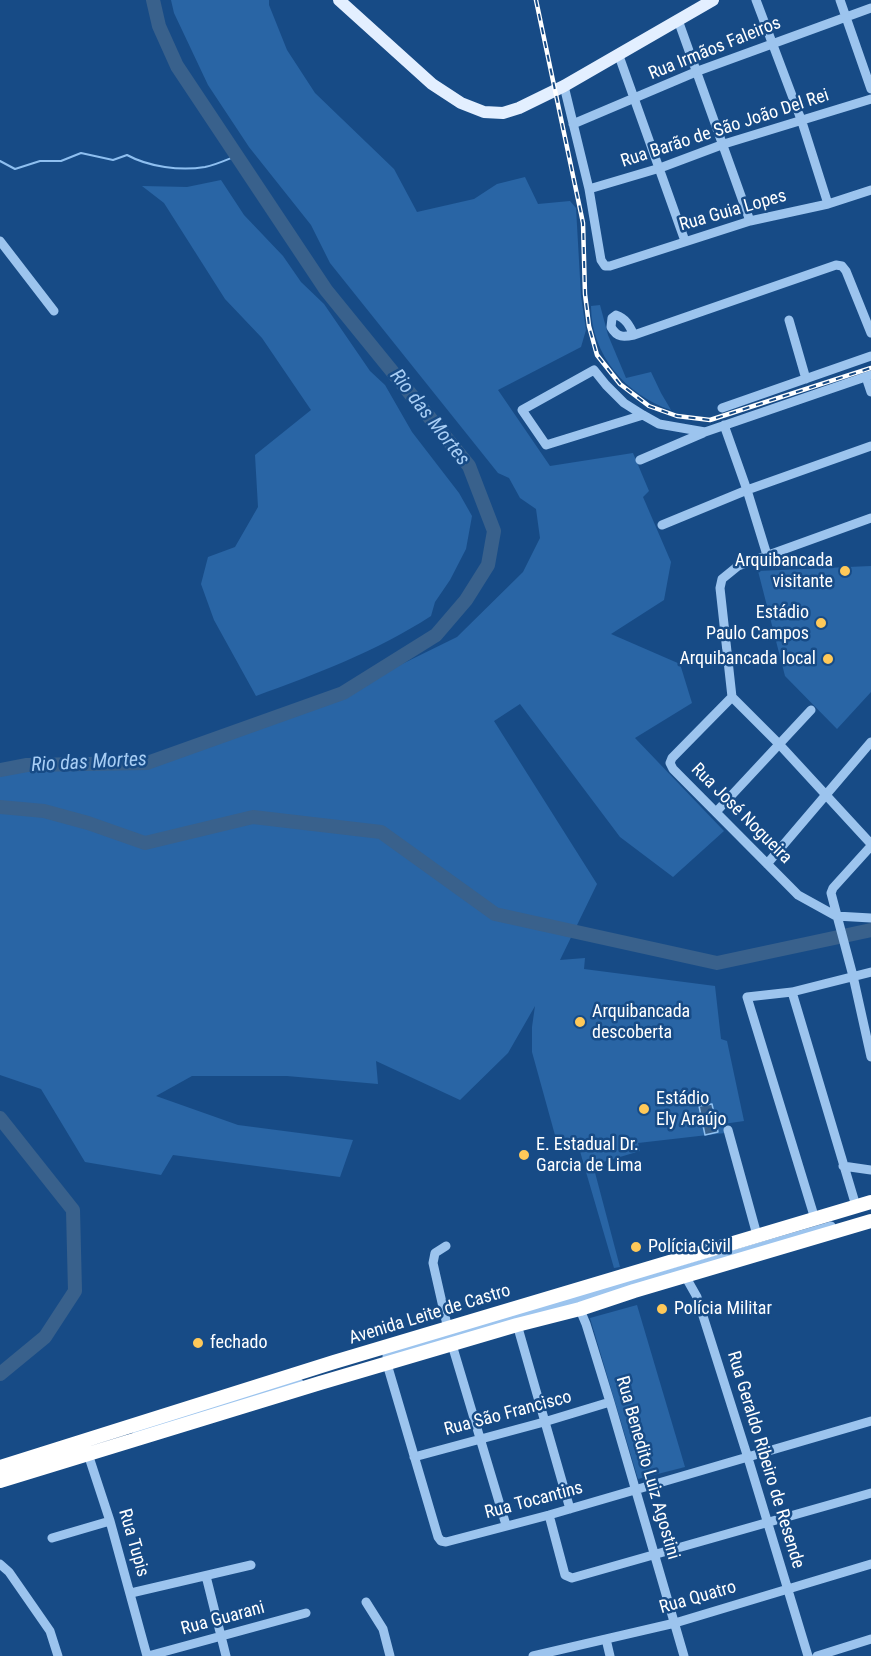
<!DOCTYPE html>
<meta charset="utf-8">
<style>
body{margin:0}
canvas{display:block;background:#174b86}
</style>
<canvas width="871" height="1656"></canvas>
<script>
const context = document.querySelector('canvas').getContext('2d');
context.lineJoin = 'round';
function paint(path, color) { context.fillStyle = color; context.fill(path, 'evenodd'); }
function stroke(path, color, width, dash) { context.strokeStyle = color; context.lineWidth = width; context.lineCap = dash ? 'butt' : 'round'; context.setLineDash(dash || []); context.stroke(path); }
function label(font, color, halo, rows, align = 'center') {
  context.font = font + ' "Roboto Condensed",sans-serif'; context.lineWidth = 5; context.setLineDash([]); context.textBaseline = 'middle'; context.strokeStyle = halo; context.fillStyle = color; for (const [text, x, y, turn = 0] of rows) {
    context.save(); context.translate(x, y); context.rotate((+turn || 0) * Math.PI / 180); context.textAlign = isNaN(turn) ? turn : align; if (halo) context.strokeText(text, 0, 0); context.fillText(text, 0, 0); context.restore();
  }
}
paint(new Path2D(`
 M171 0H269V5L287 50 315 93 394 169 417 212 474 199 497 184 525 177 538 204 570 201 576 208 581 296 586 330 581 347 498 390 550 466 633 453 649 491 643 497 671 562 664 600 611 634 680 664 692 703 635 738 724 831 673 877 620 837 520 704 494 721 597 884 560 960 585 958 584 969 715 986 721 1039 727 1041 744 1121 723 1124 725 1133 638 1143 640 1151 593 1165 620 1267 614 1268 577 1141 558 1146 532 1052V1027L535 1006 508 1053 460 1100 376 1061 378 1084 287 1076H192L156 1096 238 1125 353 1140 340 1177 173 1155 161 1175 85 1162 41 1089 0 1075V777L27 765 147 763 343 693 457 637 523 572 540 538 536 509 520 498 509 478 498 473 330 263 311 225 249 147 208 85 174 13Z
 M221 180 244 215 283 256 301 282 324 304 370 371 385 385 412 432 459 493 472 516 466 549 450 580 435 602 431 616C377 651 316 674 256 696L214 620 201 584 208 557 235 547 258 507 255 455 311 410 262 338 225 299 164 203 142 186 187 187Z
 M600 305 608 335 626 378 651 372 661 393 671 410C626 395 591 355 591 306Z
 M871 566V692L837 729 785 676 758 571Z
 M637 1305 685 1467 638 1479 590 1318Z`), '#2965a5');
const water = new Path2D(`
 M712 1104 718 1132 705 1135 699 1106Z`);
paint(water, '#39618c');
stroke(water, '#8ebff0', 1.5);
stroke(new Path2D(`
 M0 161 15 169 40 161H61L81 153 113 160 127 155C149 167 180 171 205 167 215 165 226 160 236 156`), '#8ebff0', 2);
stroke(new Path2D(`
 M0 770 27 765 147 763 343 693 436 635 466 600 488 565 494 531 469 466 326 290 177 66 159 26 153 0
 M0 807 44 811 88 823 145 843 253 817 381 832 495 914 717 963 871 930
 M0 1118 73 1210 75 1291 45 1337 0 1374`), '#39618c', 14);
stroke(new Path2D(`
 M756 0 802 122 828 204
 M840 0 871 89
 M678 20 750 221
 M619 56 685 241
 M564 86 589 189 601 260 605 266H610L750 221 828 204 871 190
 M573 124 698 71 871 8
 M589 189 660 168 724 144 871 99
 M0 241 54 311
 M789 320 806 379
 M634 335C630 327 626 318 616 315L612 318 611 327C617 338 624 337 634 335L836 265 842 266 846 271 871 333
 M866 377 871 392
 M722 408 871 356
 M643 415 546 445 522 410 594 370 606 385 624 403 643 415 659 424 705 432 871 375
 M724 425 747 490 767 555
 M640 460 703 433
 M871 518 738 566 722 579 720 588 732 697 779 744 871 844
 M662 525 747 490 871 446
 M732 697 672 758 670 763 673 769 798 895 836 916 871 918
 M716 812 811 710
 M871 846 833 888 831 893 853 976 871 1057
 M767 864 871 742
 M792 992 856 1206
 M728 1130 757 1235
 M843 1166 871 1170
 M815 1219 747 997 792 992 871 972
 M446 1246 435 1253 433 1263 450 1338 506 1525
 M684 1274 697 1297 748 1458 808 1656
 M578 1305 586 1324 610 1402 684 1656
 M516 1321 570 1509
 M387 1356 831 1226
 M387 1364 438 1537 441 1541 446 1542 549 1515 871 1421
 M137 1431 299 1383
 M87 1451 110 1521 147 1656
 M414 1457 544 1422 610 1402
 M549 1515 565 1575 572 1578 871 1493
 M52 1538 110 1521
 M0 1564 9 1572 50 1631 58 1656
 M206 1576 226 1656
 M131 1593 251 1565
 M366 1602 383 1629 390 1656
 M606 1639 610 1656
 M148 1656 306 1613
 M533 1656 675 1623 871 1564
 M817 1656 871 1639`), '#9cc4ee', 9);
stroke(new Path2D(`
 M339 0 432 84 461 103 484 112 503 113 519 108 564 86 713 0`), '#e3efff', 12);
stroke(new Path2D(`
 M0 1467 334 1362 871 1202
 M0 1481 320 1383 517 1325 580 1309 634 1291 871 1221`), '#fff', 14);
const rail = new Path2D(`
 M536 0 583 223 585 294 589 326 597 355 620 384 649 406 677 416 710 420 871 368`);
stroke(rail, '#fff', 4.5);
stroke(rail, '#174b86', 2, [7]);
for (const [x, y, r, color] of [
 [845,571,6,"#ffc959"],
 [821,623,6,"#ffc959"],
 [828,659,6,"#ffc959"],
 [580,1022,6,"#ffc959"],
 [644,1109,6,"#ffc959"],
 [524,1155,6,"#ffc959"],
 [636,1247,6,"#ffc959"],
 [662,1309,6,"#ffc959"],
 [198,1343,6,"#ffc959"]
]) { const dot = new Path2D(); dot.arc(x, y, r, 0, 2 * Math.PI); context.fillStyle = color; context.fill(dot); stroke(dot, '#174b86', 2); }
label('18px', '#fff', '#174b86', [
 ["Rua Irmãos Faleiros",715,49,-22],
 ["Rua Barão de São João Del Rei",725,129,-18],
 ["Rua Guia Lopes",733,211,-16],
 ["Rua José Nogueira",741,814,45],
 ["Avenida Leite de Castro",430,1315,-17],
 ["Rua São Francisco",508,1414,-15],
 ["Rua Geraldo Ribeiro de Resende",765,1460,73],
 ["Rua Benedito Luiz Agostini",647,1468,74],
 ["Rua Tocantins",534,1501,-15],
 ["Rua Tupis",133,1543,74],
 ["Rua Quatro",698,1598,-16],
 ["Rua Guarani",223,1619,-15]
]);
label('18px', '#fff', '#174b86', [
 ["Arquibancada",833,561,"right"],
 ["visitante",833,582,"right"],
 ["Estádio",809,613,"right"],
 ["Paulo Campos",809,634,"right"],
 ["Arquibancada local",816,659,"right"],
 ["Arquibancada",592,1012],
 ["descoberta",592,1033],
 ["Estádio",656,1099],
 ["Ely Araújo",656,1120],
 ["E. Estadual Dr.",536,1145],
 ["Garcia de Lima",536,1166],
 ["Polícia Civil",648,1247],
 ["Polícia Militar",674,1309],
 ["fechado",210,1343]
], 'left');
label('italic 20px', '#a8cef5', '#174b86', [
 ["Rio das Mortes",429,418,52],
 ["Rio das Mortes",89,763,-3]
]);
</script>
